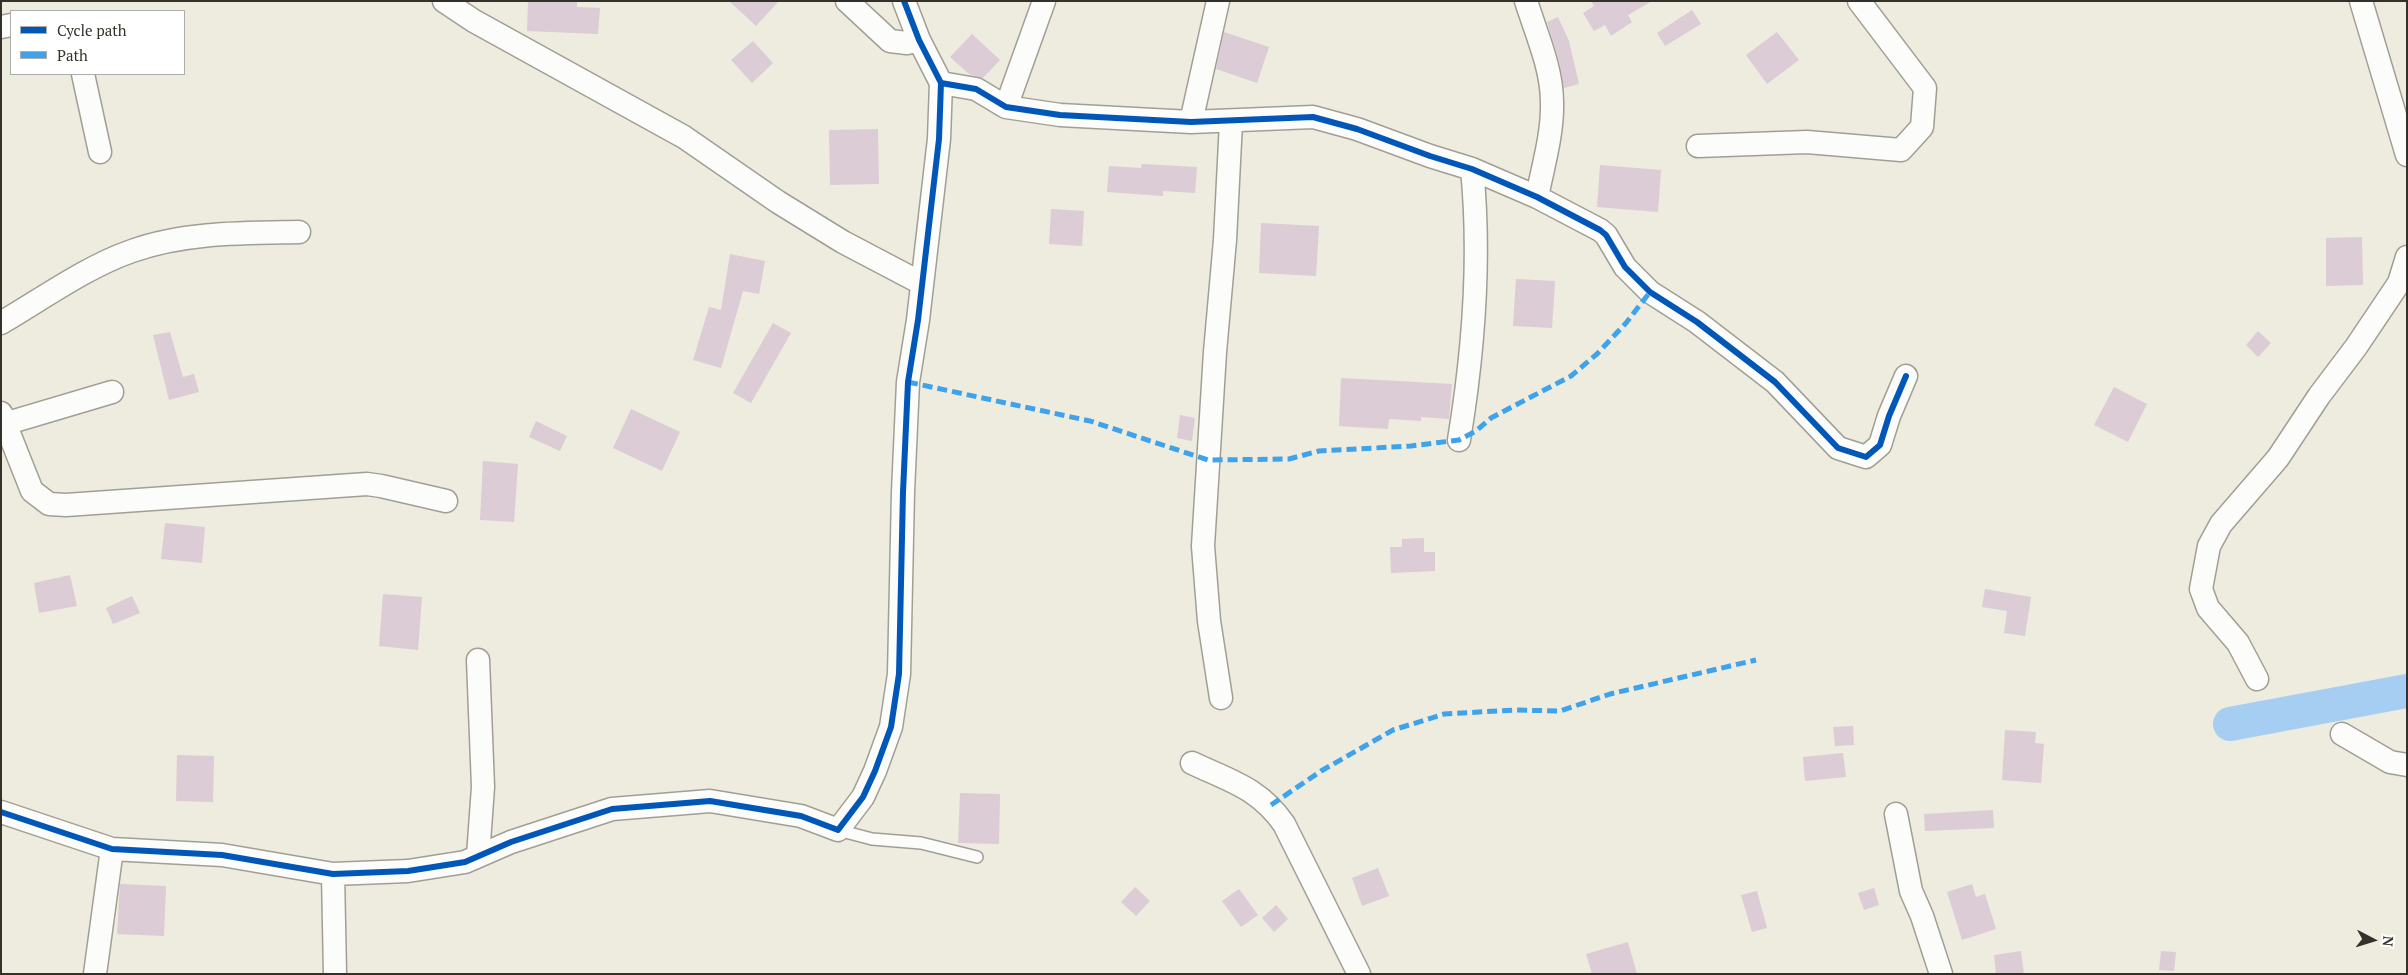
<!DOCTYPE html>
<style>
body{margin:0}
#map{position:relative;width:2408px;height:975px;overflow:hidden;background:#eeebdf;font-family:"PT Serif",serif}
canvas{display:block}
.frame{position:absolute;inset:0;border:2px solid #333129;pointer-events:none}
.legend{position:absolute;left:10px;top:10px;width:175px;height:65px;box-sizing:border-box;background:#fff;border:1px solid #adada9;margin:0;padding:6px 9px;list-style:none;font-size:15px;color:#333129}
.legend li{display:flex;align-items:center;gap:10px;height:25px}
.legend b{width:25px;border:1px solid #adada9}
.north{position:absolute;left:2348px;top:915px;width:50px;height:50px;-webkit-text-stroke:4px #fff;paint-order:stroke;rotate:95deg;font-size:14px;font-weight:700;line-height:20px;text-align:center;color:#333129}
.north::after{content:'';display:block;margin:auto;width:18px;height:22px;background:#333129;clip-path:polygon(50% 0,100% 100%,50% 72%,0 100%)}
</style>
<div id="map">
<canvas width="2408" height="975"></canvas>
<div class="frame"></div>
<ul class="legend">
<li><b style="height:6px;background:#0057b8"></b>Cycle path</li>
<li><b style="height:6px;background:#3ea3eb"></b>Path</li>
</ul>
<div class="north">N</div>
</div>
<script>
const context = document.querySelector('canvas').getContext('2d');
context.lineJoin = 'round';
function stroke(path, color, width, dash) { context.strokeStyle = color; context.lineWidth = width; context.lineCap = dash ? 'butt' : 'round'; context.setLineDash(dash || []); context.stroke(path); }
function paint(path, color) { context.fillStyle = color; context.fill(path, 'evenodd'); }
stroke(new Path2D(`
 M2230 724 2407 691`), '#a5cef2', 34);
paint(new Path2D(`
 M528 1H577V7L600 8 598 34 527 31Z
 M729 1H779L756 26Z
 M1591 1H1652L1628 15 1632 22 1611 36 1605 25 1594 31 1583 13 1594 6Z
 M1692 10 1701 24 1665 46 1657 33Z
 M1558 17 1569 41 1579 84 1564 88 1559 60 1547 22Z
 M1224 32 1269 47 1257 83 1216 69Z
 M1777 32 1799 60 1767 84 1746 55Z
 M972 34 1000 60 983 78 969 74 950 57Z
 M753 41 773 63 752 83 731 60Z
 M878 129 879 184 830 185 829 130Z
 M1142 164 1197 167 1195 193 1163 191V196L1107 192 1109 166 1141 168Z
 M1600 165 1661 170 1658 212 1597 207Z
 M1051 209 1084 211 1082 246 1049 244Z
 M1261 223 1319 226 1316 276 1259 273Z
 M2362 237 2363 285 2326 286V238Z
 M730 254 765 261 759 294 743 291 721 368 693 360 709 307 721 310Z
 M1516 279 1555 281 1552 328 1513 326Z
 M773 323 791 333 751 403 733 393Z
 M2258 331 2271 343 2258 357 2246 345Z
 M170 332 183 377 194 374 199 392 169 400 153 335Z
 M1341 378 1452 384 1449 419 1421 417V421L1389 419 1388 429 1339 426Z
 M2114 387 2147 404 2128 442 2094 425Z
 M631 409 680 432 662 471 613 448Z
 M1180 415 1195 418 1192 441 1177 438Z
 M536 421 567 436 560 451 529 437Z
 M483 461 518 464 514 522 480 520Z
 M165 523 205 527 202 563 161 559Z
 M1424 538V552H1435V571L1391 573 1390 547H1402V539Z
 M70 575 77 606 39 613 34 583Z
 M1985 589 2031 597 2025 636 2004 633 2007 611 1982 607Z
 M383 594 422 597 418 650 379 646Z
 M132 596 140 613 113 624 106 608Z
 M1853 726 1854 745 1835 746 1833 727Z
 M2005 730 2036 732 2035 743 2044 744 2041 783 2002 780Z
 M1843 753 1846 777 1805 781 1803 757Z
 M177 755 214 756 213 802 176 801Z
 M960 793 1000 794 999 844 958 843Z
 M1993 810 1994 828 1925 831 1924 814Z
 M1378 868 1389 896 1362 906 1352 878Z
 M120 884 166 886 164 936 117 934Z
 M1972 884 1976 897 1985 894 1996 929 1962 940 1947 892Z
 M1135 887 1150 901 1136 916 1121 902Z
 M1874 888 1879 905 1864 910 1858 893Z
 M1239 889 1258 915 1241 927 1222 901Z
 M1757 891 1767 928 1752 932 1741 895Z
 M1276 905 1288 919 1274 932 1262 918Z
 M1628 942 1637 974H1592L1586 954Z
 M2021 951 2024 974H1996L1994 955Z
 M2161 951 2176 952 2174 971 2159 970Z`), '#dbccd5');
const lane = new Path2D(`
 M838 830 872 839 921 843 977 857`);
const street = new Path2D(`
 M444 1 474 21 684 137 778 202 843 242 921 283
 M847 1 890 41 907 43 919 40
 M904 1 919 40 941 83 976 89 1006 107 1060 115 1191 122 1313 117 1357 129 1430 156 1472 169 1537 197 1600 230 1606 235 1625 267 1650 292 1697 322 1775 382 1838 448 1866 457 1880 445 1889 416 1906 376
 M1526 1C1536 33 1552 68 1552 102 1553 133 1543 166 1537 197
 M2361 1 2407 155
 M1 27 11 25
 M83 74 100 152
 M1006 107 1044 1
 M1191 122 1218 1
 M1698 146 1807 142 1901 150 1922 127 1925 88 1859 1
 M1 323C42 299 88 266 132 251 184 232 244 233 299 232
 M1 413 32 491 49 504 66 505 367 484 381 486 446 501
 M1 425 112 392
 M1459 440C1474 349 1481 260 1472 169
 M478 660 483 787 478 856
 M2257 679 2238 643 2208 608 2201 589 2209 546 2221 524 2278 458 2319 396 2356 347 2399 283 2407 257
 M1221 698 1209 621 1203 546 1215 352 1225 240 1231 122
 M2342 734 2390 762 2407 765
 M1192 763C1230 781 1259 788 1284 824L1359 974
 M1 812 112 849 222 855 333 874 408 871 465 862 511 842 612 809 649 806 710 801 801 816 838 830 863 797 875 771 891 727 899 674 903 492 908 382 918 320 939 139 941 83
 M1896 814 1911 891 1922 916 1941 974
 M333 874 335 974
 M95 974 112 849`);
stroke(lane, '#a19f95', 14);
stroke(street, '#a19f95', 25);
stroke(lane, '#fcfcfa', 11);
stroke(street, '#fcfcfa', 22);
stroke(new Path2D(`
 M908 382 1090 421 1208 460 1289 459 1319 451 1411 446 1459 440 1476 431 1491 418 1571 376 1597 354 1626 323 1650 292
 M1271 805 1321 771 1393 730 1444 714 1515 710 1560 711 1610 694 1756 660`), '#3ea3eb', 5, [10, 5]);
stroke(new Path2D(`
 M904 1 919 40 941 83 976 89 1006 107 1060 115 1191 122 1313 117 1357 129 1430 156 1472 169 1537 197 1600 230 1606 235 1625 267 1650 292 1697 322 1775 382 1838 448 1866 457 1880 445 1889 416 1906 376
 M1 812 112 849 222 855 333 874 408 871 465 862 511 842 612 809 649 806 710 801 801 816 838 830 863 797 875 771 891 727 899 674 903 492 908 382 918 320 939 139 941 83`), '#0057b8', 6);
</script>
